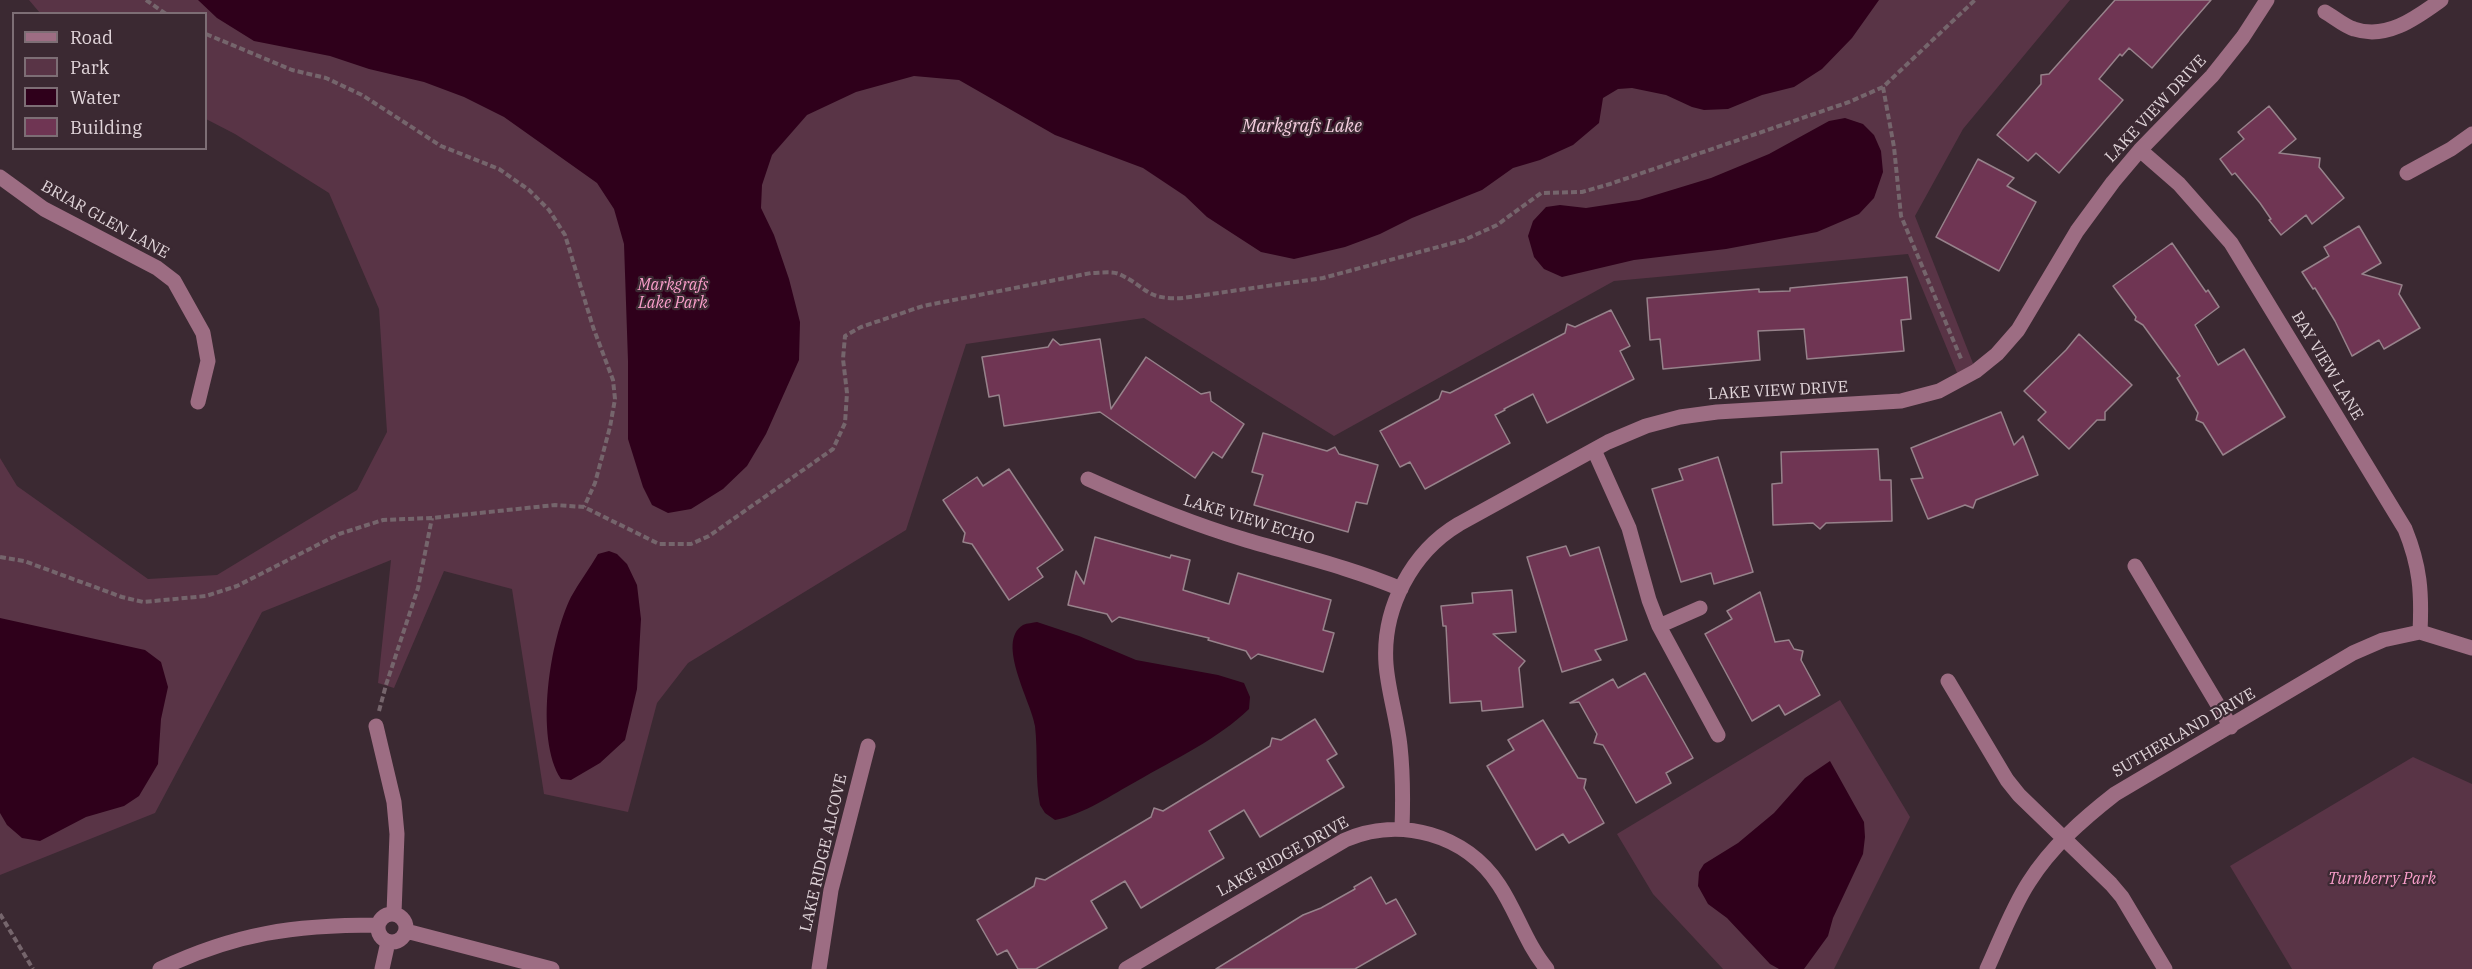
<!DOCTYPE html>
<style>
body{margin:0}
#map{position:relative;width:2472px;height:969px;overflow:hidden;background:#3b2932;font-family:"IBM Plex Serif",serif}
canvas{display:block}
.legend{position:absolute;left:12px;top:12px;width:195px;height:138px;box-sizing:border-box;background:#3b2932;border:2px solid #7d6e75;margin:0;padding:8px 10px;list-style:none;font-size:18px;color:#e1d5da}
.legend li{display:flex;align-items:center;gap:12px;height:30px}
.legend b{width:30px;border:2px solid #7d6e75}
</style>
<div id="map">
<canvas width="2472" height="969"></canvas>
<ul class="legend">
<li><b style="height:8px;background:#9d6d83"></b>Road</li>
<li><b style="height:16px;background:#593446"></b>Park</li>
<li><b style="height:16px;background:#2f001b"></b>Water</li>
<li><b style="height:16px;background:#6f3553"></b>Building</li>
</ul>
</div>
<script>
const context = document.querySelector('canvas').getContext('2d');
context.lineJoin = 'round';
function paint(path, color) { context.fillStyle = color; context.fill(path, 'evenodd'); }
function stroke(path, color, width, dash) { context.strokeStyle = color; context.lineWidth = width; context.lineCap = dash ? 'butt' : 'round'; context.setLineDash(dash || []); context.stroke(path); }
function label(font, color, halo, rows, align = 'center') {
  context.font = font + ' "IBM Plex Serif",serif'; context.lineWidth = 4.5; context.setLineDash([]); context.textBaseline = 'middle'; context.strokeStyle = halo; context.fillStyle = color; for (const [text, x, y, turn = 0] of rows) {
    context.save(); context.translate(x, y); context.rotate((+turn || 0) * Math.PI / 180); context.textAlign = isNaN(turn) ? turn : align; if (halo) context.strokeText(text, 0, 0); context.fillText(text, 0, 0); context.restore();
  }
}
paint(new Path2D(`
 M29 0H2070L1963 129 1915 216 1976 371 1960 380 1908 254 1614 281 1334 436 1144 318 966 344 906 530 688 663 657 703 628 812 544 794 512 589 444 571 394 688 378 683 391 560 262 612 155 813 0 875V458L17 486 148 579 217 575 357 490 387 432 379 309 329 193 235 134 206 119V14L40 13Z
 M1840 700 1910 817 1834 969H1723L1653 894 1617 834Z
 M2413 757 2472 784V969H2292L2230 866Z`), '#593446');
paint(new Path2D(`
 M198 0H1879L1852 38 1822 69 1794 87 1762 95 1728 109 1704 110 1692 107 1666 95 1632 88 1618 89 1603 98 1599 123 1573 145 1540 160 1513 168 1482 190 1412 218 1380 234 1345 247 1294 259 1261 252 1207 217 1185 196 1143 168 1055 135 959 80 914 76 856 92 807 115 772 155 762 185 761 208 774 235 789 279 800 322 799 360 766 434 747 466 723 489 691 509 668 513 652 505 643 487 628 439V361L624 244 614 209 597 183 504 117 464 97 424 82 369 69 330 56 254 41 217 18Z
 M1845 118 1863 124 1874 135 1881 151 1883 172 1874 198 1859 214 1817 232 1726 249 1634 260 1562 277 1544 269 1534 257 1528 236 1533 221 1546 207 1560 205 1586 208 1639 200 1711 178 1769 154 1829 121Z
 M609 551 617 554 627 564 637 585 641 619 637 689 625 740 600 763 571 780 561 779C534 738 550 639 571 597 579 582 590 568 598 554Z
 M0 618 145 650 161 662 168 687 161 719 158 764 139 796 124 806 86 817 40 841 22 838 7 825 0 813Z
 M1037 622 1079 636 1136 660 1218 675 1244 683 1250 697 1249 709C1218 739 1175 759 1137 781 1111 795 1085 814 1055 820L1045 813 1040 805C1035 779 1038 752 1035 726 1032 703 995 642 1023 625 1027 623 1033 623 1037 622Z
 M1830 761 1864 822 1865 837 1863 854 1833 918 1828 936 1804 969H1779L1770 964 1727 918 1708 904 1698 886 1699 872 1704 864 1738 843 1774 813 1805 778Z`), '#2f001b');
const building = new Path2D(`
 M2115 0H2211L2152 68 2129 48 2122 56 2120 54 2099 79 2123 100 2059 173 2036 153 2028 161 1997 135 2041 84V75L2049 74Z
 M2269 106 2296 139 2279 153 2320 158 2319 167 2344 198 2312 224 2306 215 2281 235 2269 220 2271 219 2260 203 2235 173 2232 175 2220 159 2244 139 2238 132Z
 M1978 159 2014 178 2007 186 2036 202 1999 271 1936 237Z
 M2359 226 2381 263 2362 274 2402 285 2399 294 2420 328 2384 349 2379 340 2352 356 2335 321 2315 288 2313 289 2302 272 2329 256 2324 247Z
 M2172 243 2206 292 2208 290 2219 307 2195 325 2218 365 2244 349 2285 417 2223 455 2203 423 2196 420 2198 413 2177 378 2180 376 2143 325 2135 320 2136 317 2113 286Z
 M1907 277 1911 319 1901 320 1904 351 1807 359 1804 329 1758 331 1760 360 1663 369 1660 339 1650 340 1647 298 1759 289V292L1790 291V288Z
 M1611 310 1630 346 1620 351 1634 379 1547 423 1533 394 1504 409 1505 410 1495 415 1510 443 1425 489 1410 462 1400 467 1380 431 1439 399 1442 391 1450 393 1565 333 1567 324 1575 327Z
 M2079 334 2132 385 2105 412V420H2097L2069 449 2038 420 2046 412 2024 391 2066 350Z
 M1053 339 1060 345 1100 339 1111 409 1146 357 1201 394 1210 392 1211 401 1244 424 1222 458 1213 452 1195 478 1100 412 1004 426 999 395 989 397 982 357 1048 347Z
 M2001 412 2014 445 2023 436 2038 475 1976 500 1973 508 1965 505 1928 519 1911 479 1923 478 1911 448Z
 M1263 433 1327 451 1335 447 1339 454 1378 465 1367 504 1356 502 1348 532 1254 505 1263 475 1252 472Z
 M1878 449 1880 480H1891L1892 521 1826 523 1820 529 1813 523 1773 525 1772 484 1782 483 1781 452Z
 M1718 457 1753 572 1714 584 1711 573 1681 582 1652 489 1683 480 1679 469Z
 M1009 469 1063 550 1037 568 1043 577 1009 600 972 544 963 542 965 533 943 500 977 477 983 486Z
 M1095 537 1170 558 1171 555 1190 560 1183 590 1229 604 1238 573 1331 600 1323 630 1334 633 1323 672 1258 654 1251 659 1246 651 1208 640 1209 638 1119 617 1112 622 1107 614 1068 605 1076 571 1084 584Z
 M1566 546 1570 556 1599 547 1627 640 1595 650 1601 660 1562 672 1527 557Z
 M1512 590 1516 632 1493 634 1525 661 1519 668 1523 707 1482 711 1481 701 1450 703 1446 626H1443L1441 606 1473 603 1472 593Z
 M1760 592 1775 642 1789 640 1794 649 1803 651 1801 660 1820 695 1785 715 1779 705 1752 721 1705 634 1732 619 1727 611Z
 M1645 673 1693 758 1666 773 1671 783 1636 803 1603 745 1594 743 1597 734 1579 702 1570 703 1613 679 1618 688Z
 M1315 719 1337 754 1327 760 1344 787 1260 837 1244 810 1209 831 1224 858 1141 908 1125 881 1091 901 1107 928 1036 969H1018L1007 950 997 955 977 920 1034 886 1036 878 1045 880 1151 817 1154 808 1163 811 1270 746 1272 738 1281 740Z
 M1543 720 1578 778 1586 779 1584 788 1604 823 1569 843 1563 834 1536 850 1487 766 1514 750 1508 740Z
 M1371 877 1386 904 1396 899 1416 934 1355 969H1216L1303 915 1321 908 1355 889 1354 887Z`);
paint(building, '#6f3553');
stroke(building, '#97828b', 1.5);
stroke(new Path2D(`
 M146 0 166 14
 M206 34 292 70 326 78 362 95 441 146 499 169 529 190 549 210 565 235 593 327 613 380 615 399 610 427 595 483 584 507
 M1883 87 1894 147 1901 216 1962 361
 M0 557 24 561 122 597 143 602 206 596 237 586 339 534 383 520 432 518 555 505 584 507 659 544H691L709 536 833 449 845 423 847 393 843 359 845 336 861 327 923 306 1091 273C1099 273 1112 271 1119 274 1149 288 1145 300 1183 298L1323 278 1464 240 1497 225 1541 193 1582 192 1610 184 1849 102 1883 87 1975 0
 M379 711 386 685 418 588 432 518
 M0 914 33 969`), '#75656c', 4, [6, 3]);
stroke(new Path2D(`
 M2325 12C2334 17 2344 26 2354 29 2387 40 2416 18 2441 0
 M2140 150 2179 184 2231 243 2405 529C2420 566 2422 592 2420 632
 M2407 173 2451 149 2472 134
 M0 177 44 209 157 268 174 281 203 333 208 361 198 402
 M1594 450 1629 528 1649 600 1659 626 1718 735
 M1088 479C1139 502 1189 523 1243 539 1296 555 1349 567 1401 589
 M2135 566 2231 727
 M1659 626 1700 608
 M1948 681 2007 780 2019 795 2111 884 2122 897 2165 969
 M376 726 394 802 397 834 394 913
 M1402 829C1403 801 1403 773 1400 746 1397 718 1388 691 1386 664 1382 608 1412 552 1459 524L1608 442 1646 426 1680 417 1717 412 1901 401 1939 391 1976 371 1997 354 2018 330 2077 231 2113 182 2140 150 2212 76 2243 37 2267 0
 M378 928a14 14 0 1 1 28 0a14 14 0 1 1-28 0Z
 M406 931 552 969
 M160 969C236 933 294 925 377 925
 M382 969 388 942
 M819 969 831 890 868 746
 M1126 969 1345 840C1400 816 1466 834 1499 885 1517 912 1526 944 1547 969
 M1987 969C2000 941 2012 908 2029 882 2051 847 2083 819 2115 794L2353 653 2383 640 2420 632 2472 648`), '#9d6d83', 15);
label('16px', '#e1d5da', '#3b2932', [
 ["LAKE VIEW DRIVE",2156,109,-47],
 ["BRIAR GLEN LANE",105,220,29],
 ["BAY VIEW LANE",2327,366,59],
 ["LAKE VIEW DRIVE",1778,391,-3],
 ["LAKE VIEW ECHO",1249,520,17],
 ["SUTHERLAND DRIVE",2184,733,-30],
 ["LAKE RIDGE ALCOVE",824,853,-77],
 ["LAKE RIDGE DRIVE",1283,857,-29]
]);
label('italic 16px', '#f99eca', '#3b2932', [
 ["Markgrafs",673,285],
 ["Lake Park",673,303],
 ["Turnberry Park",2382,879]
]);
label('italic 18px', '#f4cedf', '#3b2932', [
 ["Markgrafs Lake",1302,127]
]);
</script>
